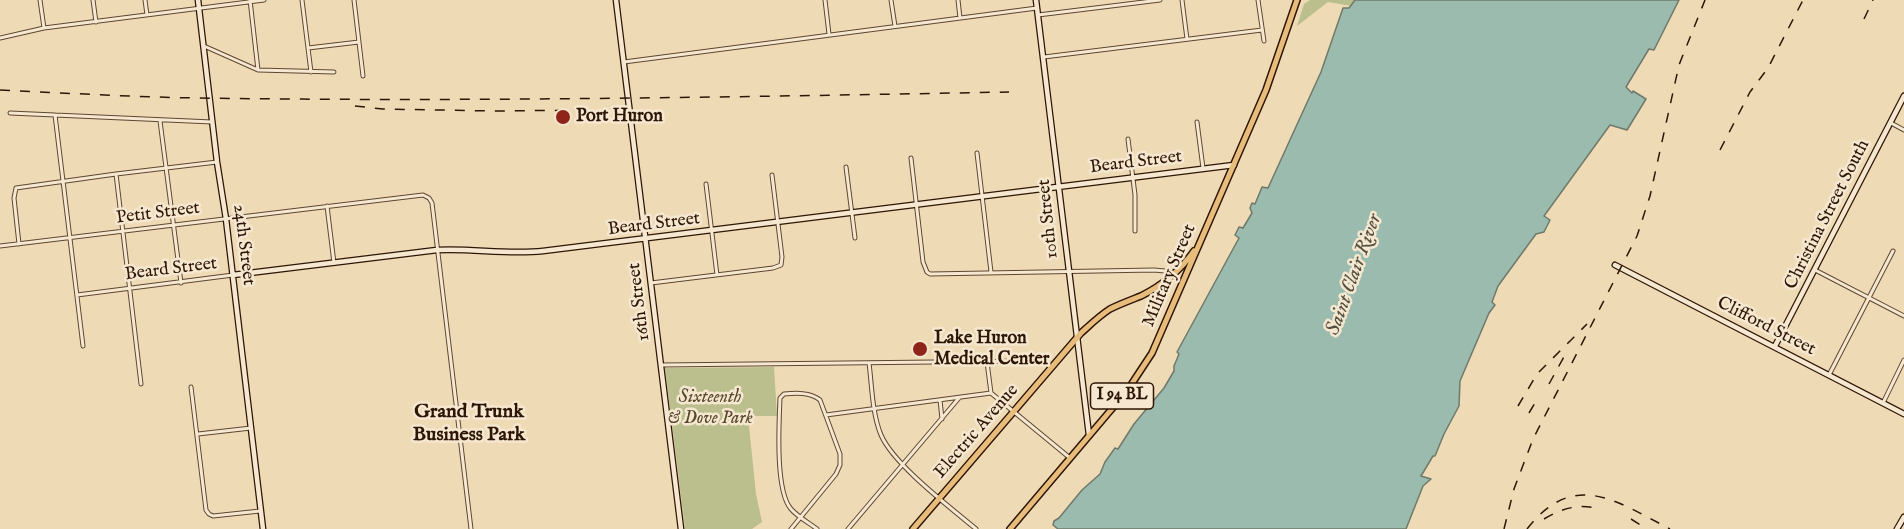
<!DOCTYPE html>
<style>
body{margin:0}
canvas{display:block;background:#efdab6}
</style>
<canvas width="1904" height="529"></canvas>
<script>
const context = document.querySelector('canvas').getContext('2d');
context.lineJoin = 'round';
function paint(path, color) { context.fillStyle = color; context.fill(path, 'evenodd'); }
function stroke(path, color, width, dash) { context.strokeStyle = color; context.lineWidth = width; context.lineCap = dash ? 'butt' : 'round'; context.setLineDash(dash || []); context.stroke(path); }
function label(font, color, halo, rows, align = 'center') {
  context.font = font + ' "IM FELL English",serif'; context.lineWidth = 5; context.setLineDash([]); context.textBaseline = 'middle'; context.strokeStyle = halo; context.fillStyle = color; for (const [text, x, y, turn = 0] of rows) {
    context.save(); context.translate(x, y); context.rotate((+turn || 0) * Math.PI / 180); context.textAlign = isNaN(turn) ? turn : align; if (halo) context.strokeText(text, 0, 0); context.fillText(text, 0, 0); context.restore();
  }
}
paint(new Path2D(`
 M1310 0H1355L1351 6 1328 2 1297 26 1304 4Z
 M774 367 777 416H748L756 494 762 522 752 529H685L665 368Z`), '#bbbf8d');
const water = new Path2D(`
 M1355 0H1679L1654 50 1649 49 1626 87 1632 93 1633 91 1646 99 1627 130 1610 125 1544 216 1550 220 1544 232 1536 234 1498 286 1492 302 1495 305 1489 313 1460 381 1459 406 1444 434 1435 456H1433L1421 476 1431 479 1423 486 1406 529H1058L1053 525 1054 521 1059 518 1082 490 1100 474 1105 462 1115 448 1118 449 1134 424 1164 388 1174 371V366L1179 354 1177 352 1239 238 1235 235 1239 227 1243 228 1252 213 1250 208 1252 203 1255 204 1262 187 1268 188 1321 72 1343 8H1349Z`);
paint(water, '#9abbae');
stroke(water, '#6f796a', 1.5);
const street = new Path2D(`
 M40 0 44 28
 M93 0 96 22
 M145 0 147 15
 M250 0 258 70
 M302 0 311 72
 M354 0 363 76
 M825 0 829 34
 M891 0 895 26
 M958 0 960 18
 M1182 0 1187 39
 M1258 0 1264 41
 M1038 15 1160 0
 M0 38 44 28 264 0
 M204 46 258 70 334 72
 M308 48 359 42
 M1044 57 1262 30
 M624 62 1037 8
 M10 113 212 122
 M55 115 83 346
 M160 121 181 283
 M1197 122 1203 168
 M1891 123 1904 130
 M1128 139 1135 195V231
 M977 153 991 272
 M911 158 923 262 927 272 930 274 1154 270 1165 271 1171 275
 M846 167 855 238
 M116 174 141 384
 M706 184 717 275
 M327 206 334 263
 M19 244 14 198 16 188 116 174 217 162
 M0 246 423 195 429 198 432 203 471 529
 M1815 270 1904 316
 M651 283 773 268 781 265 782 257 772 175
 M77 295 233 275
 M987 362 991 393 1070 458
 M869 363C872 386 872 413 881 435 894 465 950 507 976 529
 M661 365 1026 361 1045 363 1051 367
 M1829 375 1893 251
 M191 387 206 510 209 514 213 516 260 511
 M940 400 942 419
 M1883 403 1904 360
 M826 415 991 393
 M198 434 251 428
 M791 529 836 474 840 465V454L820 400C810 392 796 393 784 394L780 398C779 424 775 491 791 509 798 517 809 523 817 529
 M848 529 959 398`);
const secondary = new Path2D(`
 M198 0 217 162 226 219 263 529
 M616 0 681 529
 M1036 0 1089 435
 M1615 265 1904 414
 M233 275 437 250C473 248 507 255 543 251L1234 165
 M1775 346 1904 96
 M1897 529 1904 517`);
const primary = new Path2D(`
 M913 529 1081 333C1090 325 1099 316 1110 309 1120 304 1131 300 1141 296 1163 285 1180 271 1194 251
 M1010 529 1127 391 1152 353 1266 90 1297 0`);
stroke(street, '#5e4731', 5);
stroke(secondary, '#2e1605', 7);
stroke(primary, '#2e1605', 8);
stroke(street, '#f5e7d0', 3);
stroke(secondary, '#f5e7d0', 4.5);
stroke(primary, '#e8bd7b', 5);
stroke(new Path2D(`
 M1864 19 1873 0
 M0 90C66 93 132 97 198 98 468 102 738 97 1009 92
 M355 106 383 109 493 111 593 110
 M1720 150 1750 92 1768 68 1803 0
 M1549 384 1565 355
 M1518 406 1537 374 1587 324
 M1529 413 1535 403
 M1544 519C1561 509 1576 504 1595 508
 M1631 519 1647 529
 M1504 529 1514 489 1533 439 1637 236 1650 196 1679 65 1705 0
 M1527 529C1574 469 1616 501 1670 529`), '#2e1605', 1.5, [10, 10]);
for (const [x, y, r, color] of [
 [563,117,8,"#8f2418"],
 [920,349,8,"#8f2418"]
]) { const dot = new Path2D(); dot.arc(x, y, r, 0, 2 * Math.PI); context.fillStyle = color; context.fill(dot); stroke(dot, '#f5e7d0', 2); }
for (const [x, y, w] of [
 [1122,396,63]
]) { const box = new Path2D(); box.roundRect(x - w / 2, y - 13, w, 26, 4.5); context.fillStyle = '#f5e7d0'; context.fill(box); stroke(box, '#2e1605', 1.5); }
label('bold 16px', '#2e1605', null, [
 ["I 94 BL",1122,396]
]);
label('bold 18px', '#2e1605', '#f5e7d0', [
 ["Port Huron",576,117],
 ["Lake Huron",934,339],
 ["Medical Center",934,360]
], 'left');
label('18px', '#2e1605', '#f5e7d0', [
 ["Beard Street",1136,163,-7],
 ["Petit Street",158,214,-7],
 ["Christina Street South",1828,215,-63],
 ["10th Street",1049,219,-96],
 ["Beard Street",654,225,-7],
 ["24th Street",243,245,83],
 ["Beard Street",171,270,-7],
 ["Military Street",1170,276,-67],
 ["16th Street",640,302,-97],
 ["Clifford Street",1766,327,27],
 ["Electric Avenue",977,432,-49]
]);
label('italic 18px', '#58492e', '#f5e7d0', [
 ["Sixteenth",710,398],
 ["& Dove Park",710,419]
]);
label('italic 20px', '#545040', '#f5e7d0', [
 ["Saint Clair River",1355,275,-70]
]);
label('bold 20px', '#2e1605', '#f5e7d0', [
 ["Grand Trunk",469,413],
 ["Business Park",469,436]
]);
</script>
